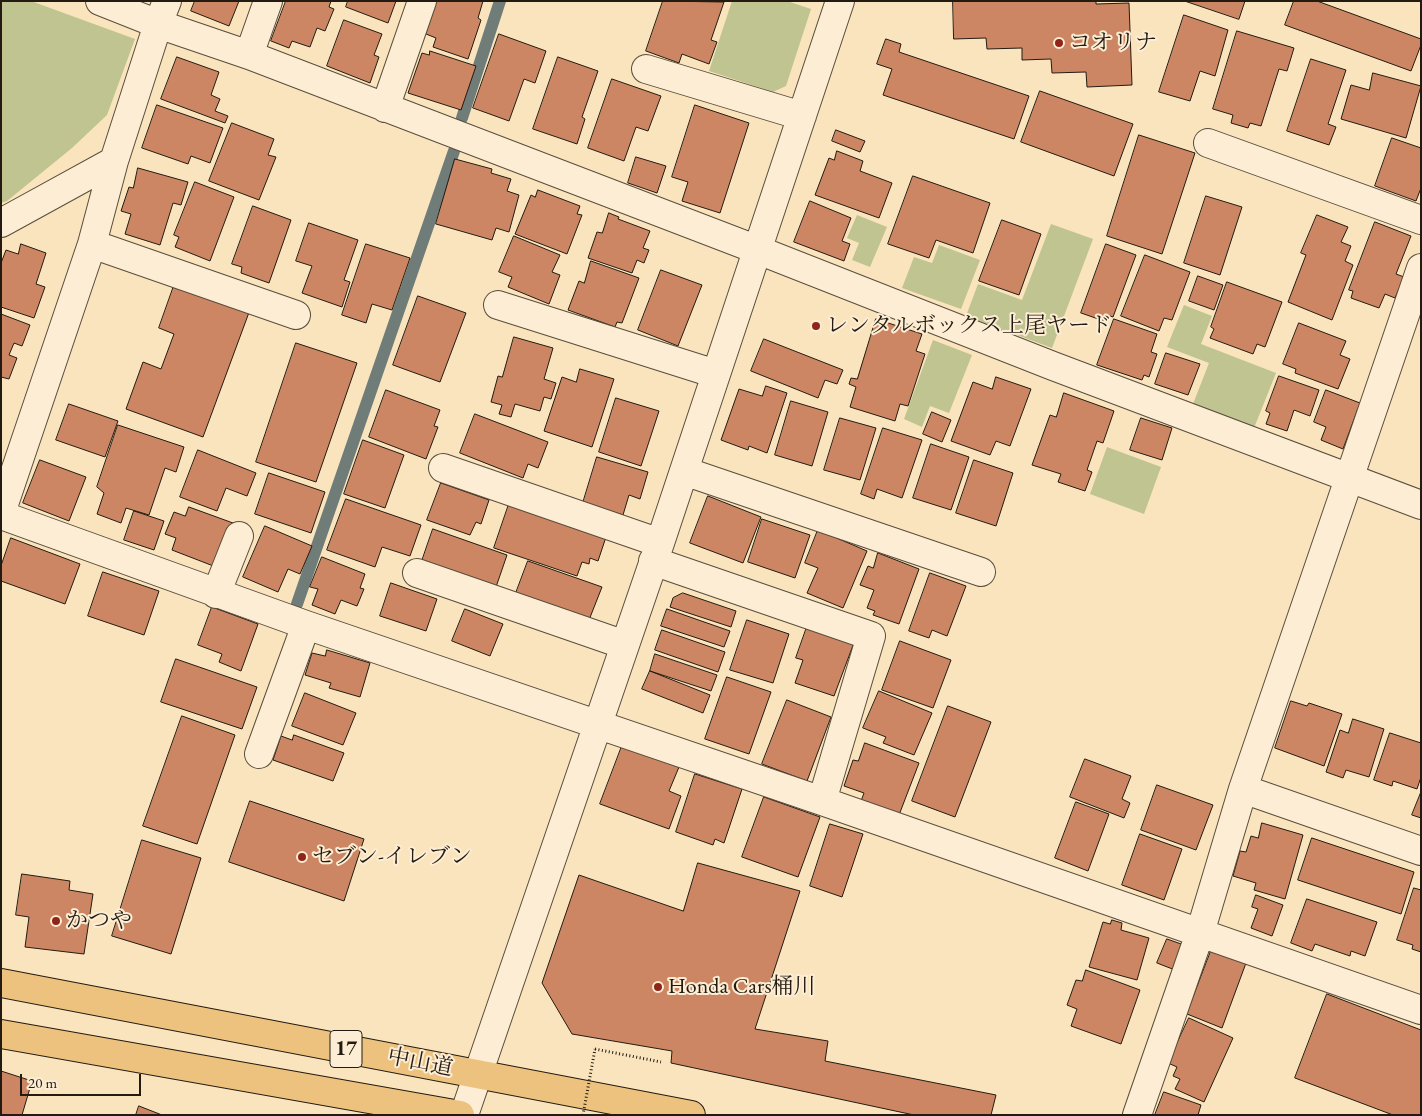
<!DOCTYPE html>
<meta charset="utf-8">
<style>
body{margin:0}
#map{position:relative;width:1422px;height:1116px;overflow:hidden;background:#fae4bd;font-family:"EB Garamond",serif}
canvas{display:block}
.frame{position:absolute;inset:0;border:2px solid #231b11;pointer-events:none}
.scale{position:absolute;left:20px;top:1074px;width:121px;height:22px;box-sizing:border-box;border:2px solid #231b11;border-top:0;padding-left:6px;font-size:15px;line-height:18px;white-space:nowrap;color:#231b11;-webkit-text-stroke:4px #fcedd4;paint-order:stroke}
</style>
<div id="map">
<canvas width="1422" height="1116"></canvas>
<div class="frame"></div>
<div class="scale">20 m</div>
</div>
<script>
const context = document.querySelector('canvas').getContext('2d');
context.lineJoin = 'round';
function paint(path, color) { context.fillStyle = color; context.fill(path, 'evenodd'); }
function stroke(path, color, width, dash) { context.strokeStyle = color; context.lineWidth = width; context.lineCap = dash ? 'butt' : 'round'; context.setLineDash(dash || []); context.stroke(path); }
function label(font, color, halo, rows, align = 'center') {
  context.font = font + ' "EB Garamond","Noto Serif JP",serif'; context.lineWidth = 4; context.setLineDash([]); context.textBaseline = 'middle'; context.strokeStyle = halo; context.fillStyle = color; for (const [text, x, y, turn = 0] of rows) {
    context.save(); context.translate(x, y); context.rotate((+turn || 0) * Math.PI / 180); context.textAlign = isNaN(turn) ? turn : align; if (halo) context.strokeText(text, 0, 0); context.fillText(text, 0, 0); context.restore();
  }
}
paint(new Path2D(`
 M1 1H31L135 39 107 115 72 148 7 201 1 203Z
 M732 1H787L811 9 786 86 773 92 709 71Z
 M857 215 887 227 870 267 852 260 859 243 847 238Z
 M1051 224 1093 239 1052 348 966 316 978 284 1022 300Z
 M939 245 980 260 961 309 902 288 914 257 932 263Z
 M1184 305 1212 316 1201 344 1276 373 1254 428 1193 404 1209 363 1167 347Z
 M933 340 972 355 949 413 930 406 922 427 904 419Z
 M1107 447 1161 467 1144 514 1090 494Z`), '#bfc490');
stroke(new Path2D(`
 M462 118 500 1
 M297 604 454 151`), '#707c78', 12);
const building = new Path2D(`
 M195 1H239L229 26 191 11Z
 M286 1H331L329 7 334 9 325 31 317 28 310 47 292 41 289 48 271 41Z
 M348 1H396L388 23 346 7Z
 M437 1H483L478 18 481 20 468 59 433 47 436 38 426 34Z
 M663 1 724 2 711 40 717 42 709 64 682 54 679 63 646 51Z
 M953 1H1096V4L1129 3 1132 85 1087 87 1086 72 1052 73 1051 59 1022 60V48L987 49 986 38 954 39Z
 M1185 1H1245L1239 19Z
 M1294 1H1317L1421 39V45L1411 71 1285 25Z
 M1184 15 1228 30 1215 76 1200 71 1190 101 1159 92Z
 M344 20 382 34 374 55 379 57 370 83 327 66Z
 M1237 31 1294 48 1287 71 1279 69 1261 126 1250 123 1248 128 1231 123 1233 115 1213 109Z
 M499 34 546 51 535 83 524 79 509 121 473 108Z
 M886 39 901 44 899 52 1029 96 1014 139 883 95 892 69 877 64Z
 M430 51 476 66 461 110 408 93 422 53 429 55Z
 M177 57 219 72 211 95 220 99 215 111 228 116 225 123 161 99Z
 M558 57 598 71 582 117 585 119 577 144 533 129Z
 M1311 59 1346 70 1328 124 1336 127 1329 145 1287 131Z
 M1373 73 1421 86 1406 138 1341 119 1351 85 1369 90Z
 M612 79 661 96 648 131 636 127 624 161 588 148Z
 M1040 91 1133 124 1114 176 1021 142Z
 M157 105 223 128 210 163 191 156 188 164 142 148Z
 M695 105 749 123 720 213 682 201 688 182 672 177Z
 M232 123 274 139 268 155 276 157 259 200 209 181Z
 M836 130 865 141 860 152 832 141Z
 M1139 135 1195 153 1162 254 1107 236Z
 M1392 138 1421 148V188L1416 201 1375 186Z
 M837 151 863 161 860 171 892 183 879 218 815 195 829 158 834 160Z
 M636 157 666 166 657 193 628 183Z
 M455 159 492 169 491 173 511 179 507 191 519 195 509 232 496 228 492 240 436 224Z
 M138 168 188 182 181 205 173 203 160 245 125 234 131 214 121 211 129 187 133 188Z
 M913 176 990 203 973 253 936 240 929 258 888 244Z
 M195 182 234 197 210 261 175 247 179 237 174 235Z
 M538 190 580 206 577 214 582 215 567 254 515 234 531 195 535 197Z
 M1206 196 1242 207 1220 275 1184 263Z
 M810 201 851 218 842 241 850 244 844 261 794 242Z
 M253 206 291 220 269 283 241 273 242 267 232 264Z
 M609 213 619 217 618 219 650 231 643 248 649 250 644 263 637 260 632 273 588 258 597 232 602 233Z
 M1317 215 1348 227 1341 242 1351 246 1345 261 1353 265 1332 320 1288 302 1306 255 1301 253Z
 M1002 220 1041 234 1019 295 979 281Z
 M1375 222 1411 236 1396 274 1404 277 1395 298 1385 294 1379 308 1351 298 1353 291 1349 290Z
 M309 223 358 240 344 280 350 282 342 307 302 293 312 266 296 261Z
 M514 236 560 255 552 272 560 275 549 304 508 287 512 277 499 272Z
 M21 244 46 253 36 284 45 287 34 318 1 307V263L6 250 18 254Z
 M366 244 410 258 392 310 372 304 366 323 342 315Z
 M1106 244 1136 255 1113 317 1110 316 1107 322 1081 313Z
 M1145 255 1190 272 1172 320 1164 318 1159 331 1121 316Z
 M591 261 639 278 622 323 617 322 615 327 568 310 579 281 584 283Z
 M661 270 702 285 678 346 638 330Z
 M1198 276 1223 285 1214 310 1189 301Z
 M176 280 251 307 203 437 126 409 143 362 161 369 174 334 159 328Z
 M1227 282 1282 302 1265 347 1257 344 1253 354 1210 338 1214 329 1211 327Z
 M418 296 466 313 440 382 393 365Z
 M1 314 30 325 22 346 14 343 9 355 17 358 9 379 1 377Z
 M876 319 922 334 916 351 925 354 908 406 900 404 895 421 850 407 856 387 849 384 851 378 857 379Z
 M1114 319 1157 334 1151 352 1157 354 1149 377 1144 375 1142 380 1097 365Z
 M1299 323 1346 341 1340 355 1350 359 1338 389 1295 373 1296 369 1283 364Z
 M514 337 553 348 544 379 556 383 551 399 544 397 540 411 515 404 511 417 499 414 502 405 491 402 498 376 502 377Z
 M764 339 843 370 837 384 825 380 818 398 751 371Z
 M296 343 357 363 316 482 256 462Z
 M1166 353 1200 364 1188 395 1155 384Z
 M580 369 614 379 592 447 544 431 562 377 576 382Z
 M1279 376 1319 390 1310 416 1294 410 1287 431 1266 424 1270 413 1266 411Z
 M996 377 1031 389 1010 446 996 441 990 455 951 441 973 382 992 389Z
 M766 386 787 393 767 453 749 446 748 450 721 440 739 389 762 396Z
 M386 390 440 410 434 426 438 427 426 459 369 437Z
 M1326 390 1360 403 1343 449 1321 440 1326 427 1314 422Z
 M1064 393 1114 411 1103 443 1097 441 1087 470 1092 472 1085 491 1058 482 1061 474 1032 465 1050 415 1056 417Z
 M616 398 659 411 641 466 599 452Z
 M791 401 828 412 812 466 775 455Z
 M69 404 118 421 105 457 56 440Z
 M932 412 951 420 942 442 923 434Z
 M475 414 548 442 538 468 528 464 523 478 460 453Z
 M840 418 876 428 860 480 824 470Z
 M1141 418 1172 428 1162 460 1130 450Z
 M118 425 184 447 176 472 165 468 149 515 126 508 121 523 97 514 104 493 97 487Z
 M883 428 922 440 902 498 877 489 874 499 861 494Z
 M363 440 404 455 385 508 344 494Z
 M931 444 969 457 951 510 913 498Z
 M198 450 256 473 247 496 226 488 217 511 180 497Z
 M597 457 648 472 640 499 629 495 623 515 583 503Z
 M40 460 86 477 69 521 23 503Z
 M974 460 1013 473 996 526 956 513Z
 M269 473 325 492 311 533 255 514Z
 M441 483 489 500 481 524 476 522 470 535 427 520Z
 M708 496 761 517 743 563 690 543Z
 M346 499 421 525 410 556 382 547 375 567 327 550Z
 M509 504 606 537 598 561 590 558 589 564 582 562 577 576 494 548Z
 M189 507 233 523 216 567 172 550 176 538 165 534 174 512 185 516Z
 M134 511 164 521 154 550 124 540Z
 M762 519 810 535 795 578 748 562Z
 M265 526 312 546 300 574 288 569 278 592 243 577Z
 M433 529 507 555 496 587 422 561Z
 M818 530 867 551 843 608 807 593 818 568 805 563Z
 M11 538 80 564 65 604 1 581V566Z
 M878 553 919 569 899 624 873 615 875 611 867 608 874 590 860 585 868 566 873 568Z
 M322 557 365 574 360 588 364 589 357 606 341 600 335 614 312 605 318 589 310 587Z
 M528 561 602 587 589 620 516 593Z
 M103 572 159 591 144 635 88 616Z
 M930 573 966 586 947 636 932 630 929 638 909 631Z
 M391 583 437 599 426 631 380 616Z
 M683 593 736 611 731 627 670 607 673 598Z
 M212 607 258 624 241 671 219 662 222 654 198 645Z
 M465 609 503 624 490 656 452 641Z
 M667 609 730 631 724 647 661 626Z
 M747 620 789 634 773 683 730 670Z
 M808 624 855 640 834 696 795 683 803 660 796 658Z
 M662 630 725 652 718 672 655 650Z
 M900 641 951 660 933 708 882 690Z
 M327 650 370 663 360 697 329 688 331 683 305 675 312 653 325 656Z
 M655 654 717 675 711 691 650 671Z
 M176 659 257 687 242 729 161 702Z
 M650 671 710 695 703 713 642 689Z
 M727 677 771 692 749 754 705 739Z
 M879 691 932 713 914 755 883 743 886 737 863 728Z
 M305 693 356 713 343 745 292 726Z
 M787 700 831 717 807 781 762 764Z
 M1291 701 1307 706 1309 703 1342 714 1324 766 1275 748Z
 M948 706 991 722 955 817 912 801Z
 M182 716 235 735 197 844 143 826Z
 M1353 719 1384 729 1369 777 1346 770 1343 778 1326 772 1340 730 1348 733Z
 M1390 733 1421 743V777L1417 789 1393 781 1392 786 1374 780Z
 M294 735 344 753 333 781 273 760 281 736 292 740Z
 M865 743 919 763 899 815 861 801 864 793 844 786 853 760 858 761Z
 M622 746 679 767 669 791 681 796 669 829 600 804Z
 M1085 759 1131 776 1122 799 1130 803 1124 818 1070 797Z
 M695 774 742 789 724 843 715 839 713 845 676 832Z
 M1157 785 1213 805 1196 850 1141 830Z
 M1421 792V818L1412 815Z
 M764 797 820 817 798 877 742 857Z
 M250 801 364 839 344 901 229 862Z
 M1076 802 1109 814 1088 871 1055 858Z
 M1262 823 1303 835 1285 899 1254 890 1256 883 1233 876 1240 851 1246 852 1251 836 1258 838Z
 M830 824 863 834 842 897 810 886Z
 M1140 834 1182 849 1164 900 1122 885Z
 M1312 838 1414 872 1401 914 1298 880Z
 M142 840 201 858 171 954 112 936Z
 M698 863 800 891 755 1029 828 1041 825 1061 996 1095 991 1115H914L671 1063 672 1051 572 1034 542 983 579 875 683 911Z
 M22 874 70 881 69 890 93 894 84 954 25 947 29 917 16 915Z
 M1414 888 1421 890V952L1412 949 1413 945 1397 940Z
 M1256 895 1283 905 1272 936 1251 928 1258 909 1252 907Z
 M1307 899 1377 922 1365 956 1351 951 1350 956 1315 944 1312 951 1291 943Z
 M1112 920 1122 923 1121 930 1149 938 1137 980 1089 967 1103 922 1110 924Z
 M1167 939 1184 945 1175 970 1157 963Z
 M1211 951 1246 963 1222 1028 1187 1014Z
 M1086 970 1140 990 1121 1044 1071 1026 1077 1009 1067 1005 1076 980 1082 981Z
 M1327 994 1421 1030V1115H1393L1295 1078Z
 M1189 1018 1233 1038 1204 1102 1175 1089 1180 1079 1173 1076 1177 1067 1168 1063Z
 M1 1071 32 1081 22 1115H1Z
 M1164 1092 1201 1105 1198 1115H1155Z
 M139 1106 162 1115H136Z`);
paint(building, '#cd8663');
stroke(building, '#231b11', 1);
const minor = new Path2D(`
 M100 1 158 24 249 55 758 250 1053 366 1421 505
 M249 55 268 1
 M646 69 802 116
 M385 108 422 1
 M1208 143 1421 220
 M1 223 114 161
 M92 244 296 315
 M498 305 716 374
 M443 468 660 543
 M684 471 981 572
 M1 513 92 244 114 161 158 24 167 1
 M1 515 306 625 822 801 1421 1010
 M653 561 871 636 822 801
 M417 573 625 645
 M216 594 239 536
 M259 754 306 625
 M1243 789 1421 851
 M464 1115 660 543 840 1
 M1137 1115 1200 933 1243 789 1421 268`);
const highway = new Path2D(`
 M1 983 691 1115
 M1 1034 460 1115`);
stroke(minor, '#594d3c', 30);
stroke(highway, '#231b11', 30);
stroke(new Path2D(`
 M595 1049 661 1062`), '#231b11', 3, [1, 2.5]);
stroke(minor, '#fcedd4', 28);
stroke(highway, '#edc27e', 28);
stroke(new Path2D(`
 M583 1115 595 1049`), '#231b11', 3, [1, 2.5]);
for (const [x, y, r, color] of [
 [1059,43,5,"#8f2418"],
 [816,326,5,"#8f2418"],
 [302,857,5,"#8f2418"],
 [56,921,5,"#8f2418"],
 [658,987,5,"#8f2418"]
]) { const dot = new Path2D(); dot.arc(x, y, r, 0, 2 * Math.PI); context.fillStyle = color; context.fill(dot); stroke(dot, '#fcedd4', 2); }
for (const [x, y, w] of [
 [346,1049,32]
]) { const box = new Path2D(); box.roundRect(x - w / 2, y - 18.5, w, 37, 4); context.fillStyle = '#fcedd4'; context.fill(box); stroke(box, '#231b11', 1); }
label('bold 21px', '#231b11', null, [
 ["17",346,1049]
]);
label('22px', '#231b11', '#fcedd4', [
 ["コオリナ",1069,43],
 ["レンタルボックス上尾ヤード",826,326],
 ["セブン-イレブン",312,857],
 ["かつや",66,921],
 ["Honda Cars桶川",668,987]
], 'left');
label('22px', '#231b11', '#fcedd4', [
 ["中山道",420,1063,11]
]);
</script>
